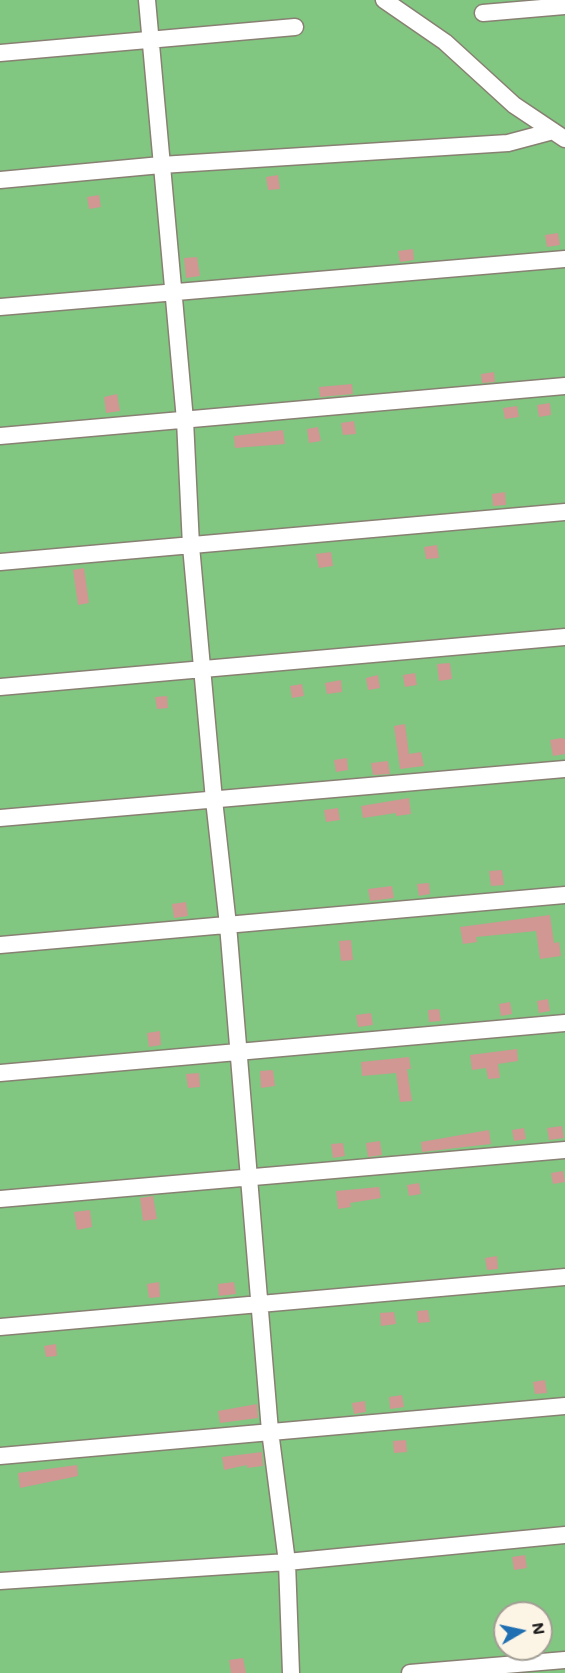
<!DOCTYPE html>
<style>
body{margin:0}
#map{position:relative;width:565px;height:1673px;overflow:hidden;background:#f4e5c9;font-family:Mali,sans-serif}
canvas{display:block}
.north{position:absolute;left:493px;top:1601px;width:60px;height:60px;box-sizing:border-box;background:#fcf5e5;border:2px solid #a29e95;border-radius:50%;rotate:81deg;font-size:16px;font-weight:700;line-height:24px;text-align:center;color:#1c1c1c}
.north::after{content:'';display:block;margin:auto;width:21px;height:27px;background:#1f6fb2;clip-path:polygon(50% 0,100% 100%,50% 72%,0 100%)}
</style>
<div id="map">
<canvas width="565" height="1673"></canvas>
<div class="north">N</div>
</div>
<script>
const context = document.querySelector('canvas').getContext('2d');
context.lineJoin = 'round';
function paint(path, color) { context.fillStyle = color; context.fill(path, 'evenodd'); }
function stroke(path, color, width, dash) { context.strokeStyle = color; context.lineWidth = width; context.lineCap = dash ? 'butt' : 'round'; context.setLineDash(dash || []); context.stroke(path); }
paint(new Path2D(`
 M0 0H565V1673H0ZM505 1613H541V1649H505Z`), '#81c781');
paint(new Path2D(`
 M278 175 280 189 268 190 266 177Z
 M99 195 101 207 89 209 87 197Z
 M558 233 560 245 547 247 545 235Z
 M413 249 414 260 400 262 398 251Z
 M197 257 200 276 186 278 184 258Z
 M494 372 495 382 482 383 481 374Z
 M352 384 353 394 320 397 319 387Z
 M117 394 120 411 106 413 104 397Z
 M550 403 551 415 539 417 537 405Z
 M517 406 519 417 505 419 503 408Z
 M354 421 356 434 343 435 341 423Z
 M318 427 321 441 309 443 307 429Z
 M283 430 285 444 235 448 234 436Z
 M505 492 506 505 493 506 492 494Z
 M437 545 439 558 426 559 424 547Z
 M331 552 333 566 319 568 316 554Z
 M84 568 89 603 78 605 73 570Z
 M450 663 452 679 439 681 437 664Z
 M415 673 417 685 405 687 403 675Z
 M378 675 380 688 368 690 366 678Z
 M341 680 342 692 327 694 325 683Z
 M302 684 304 696 292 698 290 686Z
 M167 696 168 708 157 709 155 697Z
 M405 724 409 754 421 752 424 766 400 769 394 726Z
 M561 738 565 739V754L553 756 550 740Z
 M347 758 348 770 336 772 334 760Z
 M388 761 390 774 373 775 371 763Z
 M409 798 411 814 396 816V813L363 818 361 806Z
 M338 808 340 820 326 822 324 810Z
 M502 870 504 885 491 886 489 871Z
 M429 883 430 894 419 896 417 884Z
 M392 886 394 898 370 901 368 889Z
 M186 902 188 916 174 918 172 904Z
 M550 915 554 943 559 942 561 956 540 959 536 931 476 937 477 942 463 944 460 927Z
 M351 940 353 960 341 961 339 941Z
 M548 999 550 1011 539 1013 537 1001Z
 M510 1002 512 1014 501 1016 499 1004Z
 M439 1009 441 1021 429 1022 428 1010Z
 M371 1013 373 1025 358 1027 356 1015Z
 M160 1031 161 1045 149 1047 147 1033Z
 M517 1049 518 1061 498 1064 500 1078 488 1079 486 1068 472 1070 470 1055Z
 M409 1057 411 1069H407L412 1101 400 1102 396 1073 362 1076 361 1062Z
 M273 1070 275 1086 261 1088 260 1071Z
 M199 1073 200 1087 188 1088 186 1074Z
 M562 1126 564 1138 549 1140 547 1128Z
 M524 1128 526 1139 514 1141 512 1130Z
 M489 1130 491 1144 422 1152 421 1142Z
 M380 1141 382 1155 368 1157 366 1143Z
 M343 1143 345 1156 333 1158 331 1144Z
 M563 1171 565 1182 553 1184 551 1173Z
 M419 1183 421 1194 409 1196 407 1185Z
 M379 1187 381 1198 350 1203 351 1207 338 1209 336 1191Z
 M153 1196 157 1219 143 1221 140 1198Z
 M90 1210 92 1227 77 1230 74 1212Z
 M497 1256 498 1269 487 1270 485 1258Z
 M159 1282 160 1297 149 1298 147 1284Z
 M234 1282 236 1294 219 1296 218 1284Z
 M428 1310 430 1322 418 1323 417 1311Z
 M394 1312 396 1324 381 1326 380 1313Z
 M56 1344 57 1356 46 1357 44 1346Z
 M545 1380 547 1393 535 1394 533 1382Z
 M402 1395 404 1407 390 1409 389 1397Z
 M365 1401 366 1412 354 1414 352 1403Z
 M257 1404 258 1418 220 1423 218 1411Z
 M406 1440 407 1452 394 1453 393 1441Z
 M262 1452 263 1466 247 1468V1465L224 1470 222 1457Z
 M77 1465 78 1476 20 1488 18 1473Z
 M525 1555 527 1568 514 1570 512 1557Z
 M243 1658 246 1673H231L229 1660Z`), '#d09793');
const minor = new Path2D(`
 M147 0 185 420 191 546 214 800 228 925 270 1431 287 1562 291 1673
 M384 0 445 42 514 105 565 139
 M483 13 565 6
 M0 53 295 27
 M0 180 161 165 508 143 553 131
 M0 307 565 259
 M0 436 565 386
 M0 562 565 512
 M0 687 565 637
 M0 818 565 769
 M0 945 565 895
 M0 1073 565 1023
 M0 1199 565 1150
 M0 1327 565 1277
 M0 1456 565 1406
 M0 1581 287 1562 565 1535
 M410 1673 565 1660`);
stroke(minor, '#888072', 19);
stroke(minor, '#fff', 16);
</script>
